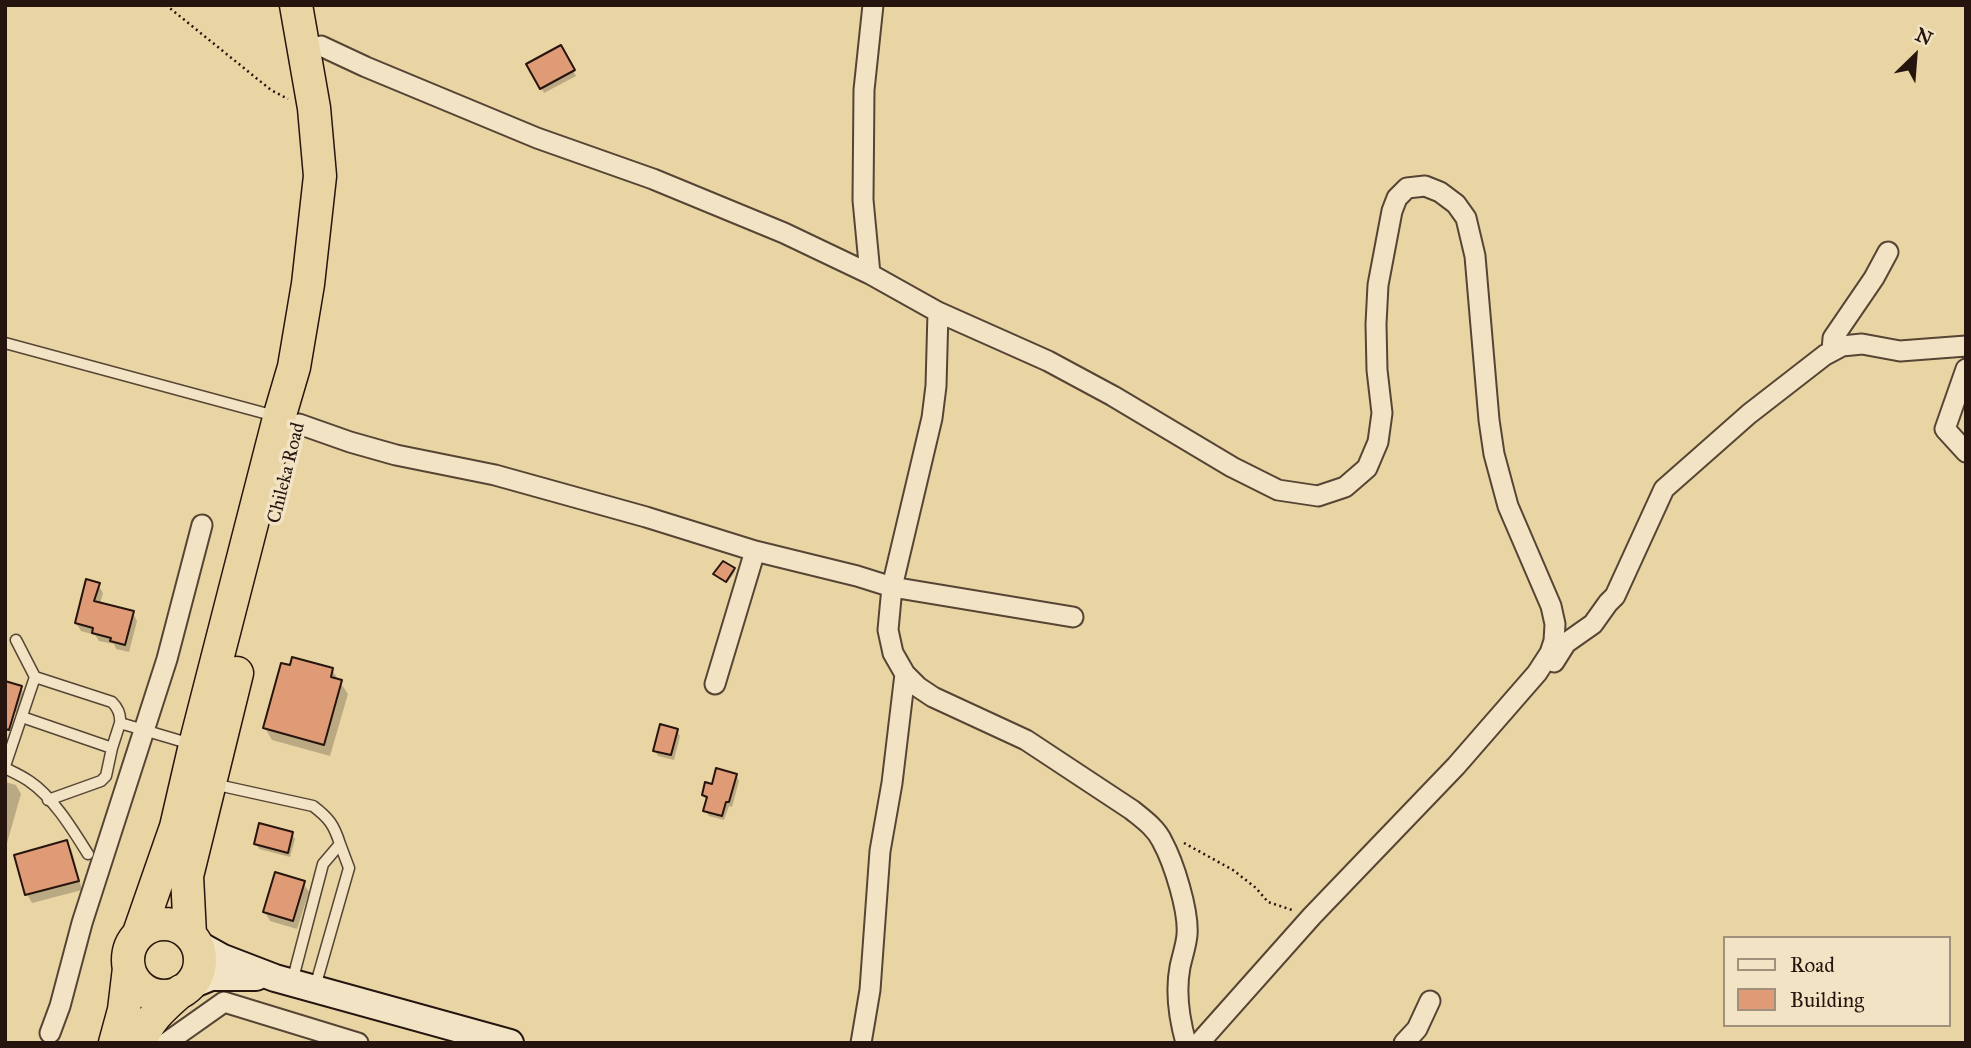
<!DOCTYPE html>
<style>
body{margin:0}
#map{position:relative;width:1971px;height:1048px;overflow:hidden;background:#e9d4a4;font-family:"IM FELL Great Primer",serif}
canvas{display:block}
.frame{position:absolute;inset:0;border:7px solid #25150e;pointer-events:none}
.legend{position:absolute;left:1723px;top:936px;width:228px;height:91px;box-sizing:border-box;background:#f1e3c4;border:2px solid #9f917b;margin:0;padding:9px 12px;list-style:none;font-size:21px;color:#25150e}
.legend li{display:flex;align-items:center;gap:14px;height:35px}
.legend b{width:35px;border:2px solid #9f917b}
.north{position:absolute;left:1880px;top:21px;width:70px;height:70px;-webkit-text-stroke:5px #f1e3c4;paint-order:stroke;rotate:25deg;font-size:19px;font-weight:700;line-height:28px;text-align:center;color:#25150e}
.north::after{content:'';display:block;margin:auto;width:24px;height:32px;background:#25150e;clip-path:polygon(50% 0,100% 100%,50% 72%,0 100%)}
</style>
<div id="map">
<canvas width="1971" height="1048"></canvas>
<div class="frame"></div>
<ul class="legend">
<li><b style="height:9px;background:#f1e3c4"></b>Road</li>
<li><b style="height:19px;background:#df9a76"></b>Building</li>
</ul>
<div class="north">N</div>
</div>
<script>
const context = document.querySelector('canvas').getContext('2d');
context.lineJoin = 'round';
function paint(path, color) { context.fillStyle = color; context.fill(path, 'evenodd'); }
function stroke(path, color, width, dash) { context.strokeStyle = color; context.lineWidth = width; context.lineCap = dash ? 'butt' : 'round'; context.setLineDash(dash || []); context.stroke(path); }
function label(font, color, halo, rows, align = 'center') {
  context.font = font + ' "IM FELL Great Primer",serif'; context.lineWidth = 7; context.setLineDash([]); context.textBaseline = 'middle'; context.strokeStyle = halo; context.fillStyle = color; for (const [text, x, y, turn = 0] of rows) {
    context.save(); context.translate(x, y); context.rotate((+turn || 0) * Math.PI / 180); context.textAlign = isNaN(turn) ? turn : align; if (halo) context.strokeText(text, 0, 0); context.fillText(text, 0, 0); context.restore();
  }
}
paint(new Path2D(`
 M560 47 576 76 544 93 528 64Z
 M734 570 735 572 727 583 715 574Z
 M98 585 103 593 100 604 133 613 137 621 129 652 116 649 114 644 99 641 95 635 81 631 76 623Z
 M291 667 332 670 348 694 330 756 272 740 265 728Z
 M20 687 24 693 18 713 5 710Z
 M676 730 680 736 674 760 658 756 655 751Z
 M736 775 739 781 732 807 729 806 724 820 709 816 705 810 707 800 703 795 713 786Z
 M5 782 16 785 21 794 7 843 5 842Z
 M292 834 295 839 290 857 259 849 256 843Z
 M67 842 72 851 82 890 32 903 27 894Z
 M303 883 309 892 297 929 270 921 265 912Z`), '#0003');
const building = new Path2D(`
 M561 45 575 70 540 89 526 64Z
 M723 561 735 568 726 582 713 574Z
 M86 579 100 583 94 601 134 611 125 645 110 641 111 638 92 633 93 628 75 623Z
 M292 657 333 668 331 677 342 680 324 745 263 728 281 663 290 665Z
 M5 681 22 686 9 730 5 729Z
 M660 724 678 729 671 755 653 751Z
 M716 768 737 774 729 802H726L722 816 703 811 707 797 702 795 705 782 712 784Z
 M259 823 293 832 288 853 254 844Z
 M67 840 79 881 25 895 14 855Z
 M275 872 305 881 293 921 263 912Z`);
paint(building, '#df9a76');
stroke(building, '#25150e', 2);
const service = new Path2D(`
 M5 343 275 416
 M16 640 35 677 112 702C118 708 121 714 120 723L191 744
 M22 717 112 748 120 723
 M5 766 35 677
 M5 768C13 772 22 776 29 781 53 797 73 830 88 854
 M213 784 313 806C329 818 334 825 340 844L323 864 292 982
 M48 800 101 781 106 776 112 748
 M315 987 349 868 340 844`);
const minor = new Path2D(`
 M321 46 366 67 537 138 653 179 784 233 870 274 938 312 1048 361 1113 396 1232 467 1278 490 1318 496 1345 487 1367 468 1378 442 1382 413 1377 370 1376 324 1378 285 1392 211 1397 198 1407 188 1425 186 1440 192 1456 204 1466 218 1475 256 1489 420 1494 454 1508 506 1551 606 1555 624 1554 641 1550 653 1537 673 1456 766 1312 916 1199 1043
 M870 274 863 200 864 90 873 5
 M938 312 936 386 932 418 892 587 888 630 893 653 905 674 918 687 933 697 1026 740 1132 810C1143 819 1156 828 1162 841 1174 863 1189 911 1187 935 1186 946 1182 957 1180 967 1175 993 1179 1018 1186 1043
 M1832 351 1833 338 1874 278 1888 252
 M1966 369 1945 429 1966 452
 M299 424 350 442 396 455 495 475 646 517 755 551 857 576 892 587 1073 617
 M1554 662 1566 643 1593 624 1608 603 1615 596 1664 489 1749 414 1825 355 1842 346 1862 344 1900 351 1966 346
 M715 684 755 551
 M50 1033 60 1006 82 923 167 659 202 525
 M166 1043 224 1002 358 1043
 M861 1043 870 990 880 851 892 783 905 674
 M1404 1043 1417 1029 1430 1001`);
const secondary = new Path2D(`
 M196 943 223 958 275 978 510 1043
 M189 986 211 977H256`);
const trunk = new Path2D(`
 M128 960a36 36 0 1 1 72 0a36 36 0 1 1-72 0Z
 M139 933 176 827 195 745 279 418 294 367 308 284 320 176 314 108 296 5
 M190 935 187 876 237 673
 M115 1043 124 1010 129 968
 M140 1043C147 1020 164 1006 181 991`);
stroke(service, '#564534', 13);
stroke(minor, '#564534', 23);
stroke(secondary, '#25150e', 30);
stroke(trunk, '#25150e', 35);
stroke(new Path2D(`
 M166 5 271 90 288 99
 M1184 843 1233 870 1256 888 1268 902 1292 910`), '#25150e', 2.5, [2, 3.5]);
stroke(service, '#f1e3c4', 10);
stroke(minor, '#f1e3c4', 19);
stroke(secondary, '#f1e3c4', 26);
stroke(trunk, '#e9d4a4', 32);
label('19px', '#25150e', '#f1e3c4', [
 ["Chileka Road",287,473,-76]
]);
</script>
